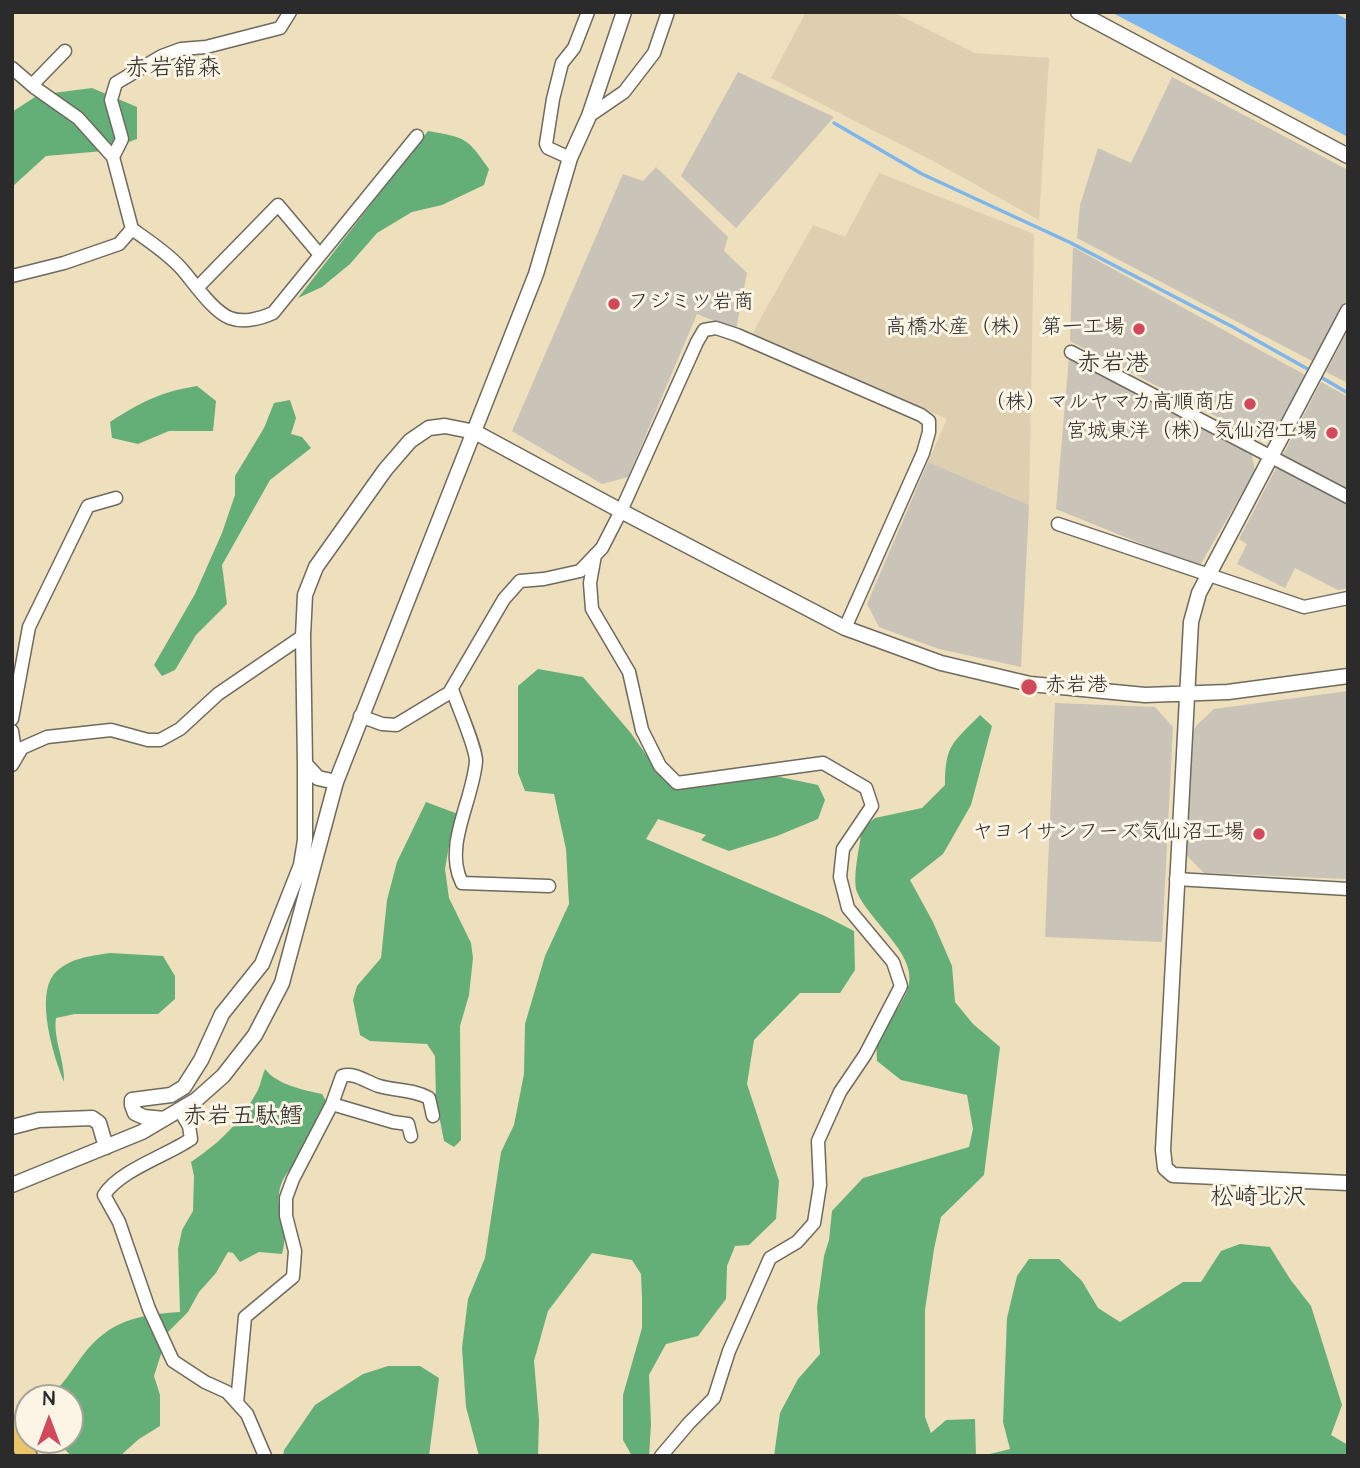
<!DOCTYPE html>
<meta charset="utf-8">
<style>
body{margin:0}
#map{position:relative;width:1360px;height:1468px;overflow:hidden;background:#eedfbd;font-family:"Architects Daughter",sans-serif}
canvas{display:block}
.frame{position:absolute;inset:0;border:14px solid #2b2b2b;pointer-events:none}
.north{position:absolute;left:14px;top:1384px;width:70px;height:70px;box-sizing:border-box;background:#fcf5e5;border:2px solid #a8a49b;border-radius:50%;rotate:0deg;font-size:19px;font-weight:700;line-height:28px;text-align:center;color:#2b2b2b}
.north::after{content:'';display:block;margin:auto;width:24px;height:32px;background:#d1495b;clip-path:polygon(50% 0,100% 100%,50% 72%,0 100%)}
</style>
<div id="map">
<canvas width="1360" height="1468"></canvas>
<div class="frame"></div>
<div class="north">N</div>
</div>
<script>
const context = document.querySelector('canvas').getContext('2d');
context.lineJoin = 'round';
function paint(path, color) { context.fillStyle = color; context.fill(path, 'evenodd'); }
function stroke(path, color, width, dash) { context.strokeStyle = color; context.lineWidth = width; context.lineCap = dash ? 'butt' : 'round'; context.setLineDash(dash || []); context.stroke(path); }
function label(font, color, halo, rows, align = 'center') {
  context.font = font + ' "Architects Daughter","Klee One",sans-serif'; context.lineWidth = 6; context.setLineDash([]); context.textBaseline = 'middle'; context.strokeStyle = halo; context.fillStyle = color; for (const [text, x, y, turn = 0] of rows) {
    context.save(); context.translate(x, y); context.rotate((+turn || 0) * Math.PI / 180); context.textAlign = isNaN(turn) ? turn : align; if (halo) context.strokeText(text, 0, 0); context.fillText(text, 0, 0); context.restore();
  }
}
paint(new Path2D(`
 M806 12H893L975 53 1049 58 1039 220 935 162 771 78Z
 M879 173 1034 234 1029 505 928 462 947 419 752 334 813 225 845 237Z`), '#decfb1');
paint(new Path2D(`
 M738 72 834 117 736 228 681 176Z
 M1172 77 1348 170V297L1314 362 1077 238 1080 205 1098 148 1131 163Z
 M656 167 728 237 724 251 747 273 736 330 697 314 628 477 602 484 512 431 623 174 643 181Z
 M1073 247 1307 376 1275 441 1262 440 1070 341Z
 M1348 330V383L1326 372Z
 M1069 357 1251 451 1255 471 1199 567 1056 509Z
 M1321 382 1348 397V588L1338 590 1295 568 1285 588 1237 564 1247 544 1239 539Z
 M928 462 1029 505 1021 667 939 649 879 627 867 604Z
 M1348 691V879L1204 873 1186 855 1192 733 1197 725 1214 709Z
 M1055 703 1155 707 1173 727 1162 942 1045 937Z`), '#c9c3b8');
paint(new Path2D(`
 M92 88 137 107V139L104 151 46 156 12 187V112L38 95Z
 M428 131C467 138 466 137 489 169L484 185 442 205 412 212 377 233 350 264 322 287 298 298Z
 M197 386 216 401 213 431H169L138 444 112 438 110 422C141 402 160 392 197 386Z
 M290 400 296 418 291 434 302 437 311 448 270 480 222 565 227 604 196 635 175 670 162 676 154 665 195 594 222 533 235 495V476L264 428 274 403Z
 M538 669 583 677 630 732 657 770 693 782 738 777H780L818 785 825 800 818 819 777 836 729 851 701 840 706 835 658 819 646 839 825 916 854 931 855 970 840 993H800L754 1040 747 1084 779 1181 776 1219 749 1245 735 1246 727 1266 726 1299 698 1336 666 1344 649 1375 651 1424 649 1456H632L623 1440V1395L642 1328V1298L641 1274 632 1260 592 1253 548 1311 534 1361 539 1420 538 1456H479L466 1407 462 1348 468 1299 485 1258 501 1152 514 1125 524 1074 525 1024 545 956 569 904 566 849 554 794 525 791 518 773V686Z
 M980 715 992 726 971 805 943 854 910 880 933 922 952 966 955 1002 973 1024 1000 1047 984 1175 941 1217 934 1249 925 1310V1417L931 1433 946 1420 975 1419 976 1456H774L780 1413 798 1379 820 1354 817 1307 824 1256 829 1240 832 1211 863 1178 969 1147 973 1129 967 1095 901 1080 877 1061C877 1057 876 1050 877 1045 880 1030 906 1002 909 984 915 952 869 921 857 892 852 878 860 845 862 829L875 818 922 808 945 785C945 744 953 743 980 715Z
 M426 802 458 814 450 840 445 869 449 898 471 943 473 958 469 995 460 1026 461 1140 454 1147 444 1141 436 1100 435 1056 427 1044 370 1041 360 1035 353 1000 357 986 381 958 387 900 397 862Z
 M110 953 163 956 175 976V999L158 1014H75L56 1018C53 1039 65 1060 64 1082 54 1058 35 997 54 974 68 958 91 956 110 953Z
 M265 1069C277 1085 304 1090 322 1094L326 1101C321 1118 315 1137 304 1152 293 1168 282 1173 279 1194 276 1215 290 1227 282 1254L259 1252 240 1262 233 1253 228 1252 216 1273 199 1292 188 1312 168 1332 154 1376 160 1395V1426L139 1439 120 1456H71L56 1440H70V1398H47C63 1386 71 1371 83 1355 110 1320 138 1315 180 1312L178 1249 182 1230 193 1211 194 1176 191 1162C223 1140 239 1124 258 1090 261 1083 262 1076 265 1069Z
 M1240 1244 1270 1247 1290 1279 1311 1306 1342 1405 1331 1435 1348 1445V1456H982L1010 1449 1003 1422 1007 1318 1017 1276 1029 1259H1059L1082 1281 1098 1308 1120 1322 1183 1282H1201L1221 1251Z
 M388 1366H420L439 1378 429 1456H283L284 1450 315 1405 363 1374Z`), '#64af77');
paint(new Path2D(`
 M1111 12H1333L1348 20V137Z`), '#7cb6ed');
stroke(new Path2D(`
 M834 123 922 174 1069 242 1231 326 1313 372
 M1319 376 1348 393`), '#7cb6ed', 3.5);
const minor = new Path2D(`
 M12 68 34 87 78 118 113 157
 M32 85 65 51
 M589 116 624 92 654 53 668 12
 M570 158 548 148 546 144 553 99 562 63 574 48 588 12
 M132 229 113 157 122 139 111 100 116 83 162 56 181 49 206 47 280 28 290 12
 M12 276 64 263 119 244 132 229C149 241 166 252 180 267 193 281 212 311 230 318 243 323 260 319 273 313L417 136
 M197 288 278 205 320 255
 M1071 352 1348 497
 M1058 524 1304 607 1348 598
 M595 555 590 583 592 609 629 672 642 730 660 766 677 783 823 763 866 788 872 806 843 849 840 877 848 908 893 962 901 986 865 1055 840 1092 818 1141 820 1185 814 1223 797 1242 770 1258 729 1351 714 1398 689 1423 661 1456
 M452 689C457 705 476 747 476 761 473 801 443 846 462 883L549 886
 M360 716 382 724 396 725 449 693 504 599 520 581 544 579 580 571 602 548 621 511 697 342 704 330 716 328 737 335 921 415 929 421V432L923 453 845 628
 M12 719 29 627 88 506 116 498
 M12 731 16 758
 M12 765 22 748 47 737 111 730 148 740H160L180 729 218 694 303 636
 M1176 879 1348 889
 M332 1104 393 1122 408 1124 411 1136
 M180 1111 189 1126 191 1139C166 1156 120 1170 104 1195L119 1222 149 1309 173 1361 205 1382 227 1392 247 1414 265 1456
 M237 1403 245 1317 293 1277 295 1251 286 1216V1198L293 1179 332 1104 342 1076C355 1072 366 1082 379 1086 396 1091 413 1089 429 1098L433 1116`);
const tertiary = new Path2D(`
 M1078 12 1348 156
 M1348 311 1199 593 1191 622 1163 1150 1165 1168 1173 1175 1348 1183
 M336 782 536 274 570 158 589 116 624 12
 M164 1119 144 1117 135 1113 132 1105V1100L171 1095 184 1087 201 1060 222 1014 262 964 301 865 305 840V764
 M12 1127 39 1120 92 1118 99 1123 106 1147
 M12 1185 142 1132 196 1100 223 1076 255 1035 282 983 336 782 318 778 305 764 303 636 305 595 316 567 385 470 410 441 429 428 445 426 475 432 621 511 845 628 941 663 1030 684 1145 695 1228 692 1348 676`);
const primary = new Path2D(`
 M12 1426 27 1456`);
stroke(minor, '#6f6a5e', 15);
stroke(tertiary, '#6f6a5e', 17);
stroke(primary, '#6f6a5e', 22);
stroke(minor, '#fff', 12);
stroke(tertiary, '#fff', 14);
stroke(primary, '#ebc669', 19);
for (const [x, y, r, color] of [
 [614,304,7,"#d1495b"],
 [1139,329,7,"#d1495b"],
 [1250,404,7,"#d1495b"],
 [1332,433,7,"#d1495b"],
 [1029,687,9,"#d1495b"],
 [1259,834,7,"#d1495b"]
]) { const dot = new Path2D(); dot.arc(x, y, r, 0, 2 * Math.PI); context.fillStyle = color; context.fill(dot); stroke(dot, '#fcf5e5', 2.5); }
label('21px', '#2b2b2b', '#fcf5e5', [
 ["フジミツ岩商",628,304,"left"],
 ["高橋水産（株） 第一工場",1125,329],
 ["（株）マルヤマカ高順商店",1236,404],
 ["宮城東洋（株）気仙沼工場",1318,433],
 ["赤岩港",1045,687,"left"],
 ["ヤヨイサンフーズ気仙沼工場",1245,834]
], 'right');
label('24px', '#2b2b2b', '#fcf5e5', [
 ["赤岩舘森",173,70],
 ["赤岩港",1113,365],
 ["赤岩五駄鱈",243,1118],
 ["松崎北沢",1258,1199]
]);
</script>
